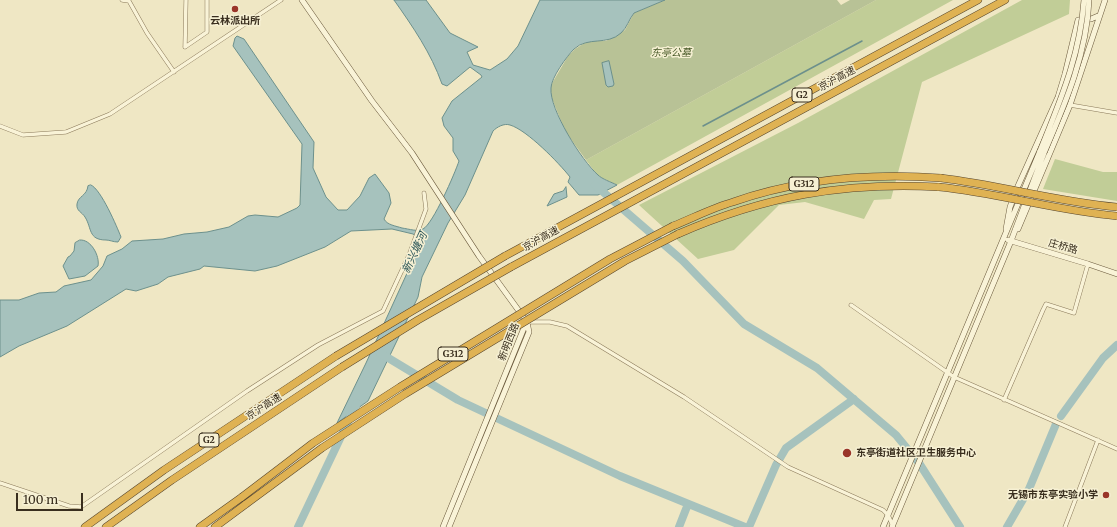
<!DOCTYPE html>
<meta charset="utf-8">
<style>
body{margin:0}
#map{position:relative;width:1117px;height:527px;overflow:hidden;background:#efe7c4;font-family:Merriweather,serif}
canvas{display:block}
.scale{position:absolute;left:16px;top:493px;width:67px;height:18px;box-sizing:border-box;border:2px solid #392e1e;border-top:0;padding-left:5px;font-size:12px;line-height:14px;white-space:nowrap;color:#392e1e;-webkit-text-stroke:3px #f6f0d3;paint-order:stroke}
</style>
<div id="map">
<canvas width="1117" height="527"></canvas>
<div class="scale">100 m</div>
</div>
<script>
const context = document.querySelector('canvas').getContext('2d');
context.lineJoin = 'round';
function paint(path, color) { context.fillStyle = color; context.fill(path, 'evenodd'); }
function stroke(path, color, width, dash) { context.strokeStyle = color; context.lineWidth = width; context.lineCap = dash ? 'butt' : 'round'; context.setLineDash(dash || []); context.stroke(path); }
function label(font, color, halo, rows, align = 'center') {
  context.font = font + ' Merriweather,"Noto Sans SC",serif'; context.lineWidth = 3; context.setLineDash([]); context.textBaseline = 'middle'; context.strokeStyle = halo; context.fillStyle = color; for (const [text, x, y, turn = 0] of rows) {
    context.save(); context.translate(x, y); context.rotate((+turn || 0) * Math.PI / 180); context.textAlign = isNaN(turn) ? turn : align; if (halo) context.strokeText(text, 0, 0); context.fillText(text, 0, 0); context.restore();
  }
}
paint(new Path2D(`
 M876 0H953L617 185 598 176 586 160Z
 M1022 0H1070L1069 14 922 82 891 199 874 200 864 219 805 202 779 205 734 250 698 259 639 205 798 123Z
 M1055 159 1103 172H1117V201L1043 189Z`), '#c1cd97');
paint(new Path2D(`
 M665 0H837L841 5 850 0H876L586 160 565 131 551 96V85L568 56 575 49 588 41H606L625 30 634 13Z`), '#b8c296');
const water = new Path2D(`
 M394 0H426L450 33 478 47 467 52 473 65 490 70 507 59 518 46 540 0H665L634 13C629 19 627 28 621 33 607 46 588 36 574 49 567 56 551 78 551 88 549 109 582 161 598 175 602 179 611 182 617 185L598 195H579L568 182 570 177C559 163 527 130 510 125 504 123 497 127 493 131L465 195 448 223 422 277 418 297 368 401 337 423 366 363 419 247V238L413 234 392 229 351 231 325 247 277 266 255 271 204 266 200 269 168 277 158 284 136 291 126 289 67 326 19 346 0 357V300H19L39 293 56 292 64 286 91 280 103 266 107 256 122 249 132 241 163 239 184 234 207 232 229 227 248 216 255 215 278 217 297 208 300 205 302 144 233 46 235 38 237 36 244 39 314 142 313 168 326 197 338 210H347L360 196 369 178 375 174 389 193 391 203 384 219C387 225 396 226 402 228 409 229 418 232 423 229 433 224 455 173 459 161L453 151V138L444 126 442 118 452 101 482 77 481 75 470 67 447 86 442 84C431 53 413 27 394 0Z
 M609 61 614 84 613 86 608 87 606 85 602 63Z
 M91 185C101 189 117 227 121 237L118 242C113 242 110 240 106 240 88 240 92 228 85 217 82 212 76 211 77 204 78 196 87 196 88 186Z
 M566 187 567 197 547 206 554 194 563 191Z
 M80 240C91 239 100 256 98 266L85 276 69 279 63 266 68 257 70 256 74 251 75 243Z`);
paint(water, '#a6c2bd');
stroke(water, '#6c908c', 1);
stroke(new Path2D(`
 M703 126 862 41`), '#6c908c', 1.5);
stroke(new Path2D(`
 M595 185 683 261 744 324 817 368 896 435 919 463 960 527
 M380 353 458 400 620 476 745 527
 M1061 416 1103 358 1117 345
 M298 527 357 403
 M679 527 688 504
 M749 527 776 465 786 448 854 399
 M1007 527 1029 489 1056 424`), '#a6c2bd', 8);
const street = new Path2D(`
 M122 0 129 1 147 33 174 72
 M185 47 207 32V0
 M185 47 186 0
 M1070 105 1117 113
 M0 126 23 135 66 132 110 114 281 0
 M851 305 954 377 1117 449
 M528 322H550L567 326 684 397 788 467 883 510 888 515 893 526
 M1004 400 1043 310 1046 304 1074 313 1088 264
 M0 483 69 506 81 507 247 391 318 345 383 311 409 255 416 236 426 209 424 193
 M1065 527 1098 440`);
const secondary = new Path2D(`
 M302 0 372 101 412 153 479 256 527 322 529 332 449 527
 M1006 229 1010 207 1018 186 1058 97 1065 74 1078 20 1091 19 1098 16
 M1018 229 1070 105 1105 0
 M1008 240 1088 264 1117 274
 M443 527 526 323
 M883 527 1040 151
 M892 527 1011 241 1044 153`);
const highway = new Path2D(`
 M673 226C693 218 712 208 733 202 799 179 871 173 941 178
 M678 234C765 196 843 182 939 187
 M505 256 978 0
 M511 267 1005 0
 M85 527 164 470 336 356
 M106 527 172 480 342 367
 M200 527 242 497
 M215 527 246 504`);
stroke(street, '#8a795a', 4.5);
stroke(secondary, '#6b5a3d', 6);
stroke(highway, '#57462e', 8);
stroke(street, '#f9f3d7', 3.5);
stroke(secondary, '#f9f3d7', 5);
stroke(highway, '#dfb253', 7);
const secondaryBridge = new Path2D(`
 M1040 151C1060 101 1080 56 1084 0
 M1044 153C1065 104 1087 54 1089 0`);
const highwayBridge = new Path2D(`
 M941 178C1000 185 1058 202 1117 207
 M939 187C999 193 1057 211 1117 216
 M336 356 505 256
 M342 367 418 320 511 267
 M242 497 313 443 400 387 610 259 673 226
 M246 504 322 448 405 394 625 261 678 234`);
stroke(secondaryBridge, '#6b5a3d', 6, []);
stroke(highwayBridge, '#57462e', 8, []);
stroke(secondaryBridge, '#f9f3d7', 5);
stroke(highwayBridge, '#dfb253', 7);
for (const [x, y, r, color] of [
 [235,9,4,"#9a3529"],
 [847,453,5,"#9a3529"],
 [1106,495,4,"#9a3529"]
]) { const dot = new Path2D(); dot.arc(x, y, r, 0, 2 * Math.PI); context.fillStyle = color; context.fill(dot); stroke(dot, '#f6f0d3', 1.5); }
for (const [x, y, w] of [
 [802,95,20],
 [804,184,30],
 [453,354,30],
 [209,440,20]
]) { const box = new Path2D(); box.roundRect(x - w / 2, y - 7, w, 14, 3); context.fillStyle = '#f6f0d3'; context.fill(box); stroke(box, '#392e1e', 1); }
label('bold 9px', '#392e1e', null, [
 ["G2",802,95],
 ["G312",804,184],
 ["G312",453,354],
 ["G2",209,440]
]);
label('bold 10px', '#392e1e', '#f6f0d3', [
 ["云林派出所",235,21],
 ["东亭街道社区卫生服务中心",856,453,"left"],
 ["无锡市东亭实验小学",1098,495,"right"]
]);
label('italic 10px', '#445624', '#f6f0d3', [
 ["东亭公墓",671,53]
]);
label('10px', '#392e1e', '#f6f0d3', [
 ["京沪高速",837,79,-28],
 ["京沪高速",541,239,-29],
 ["庄桥路",1063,247,16],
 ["新明西路",509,342,-68],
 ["京沪高速",264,407,-33]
]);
label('italic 11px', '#2d5759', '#f6f0d3', [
 ["新兴塘河",415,253,-65]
]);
</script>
